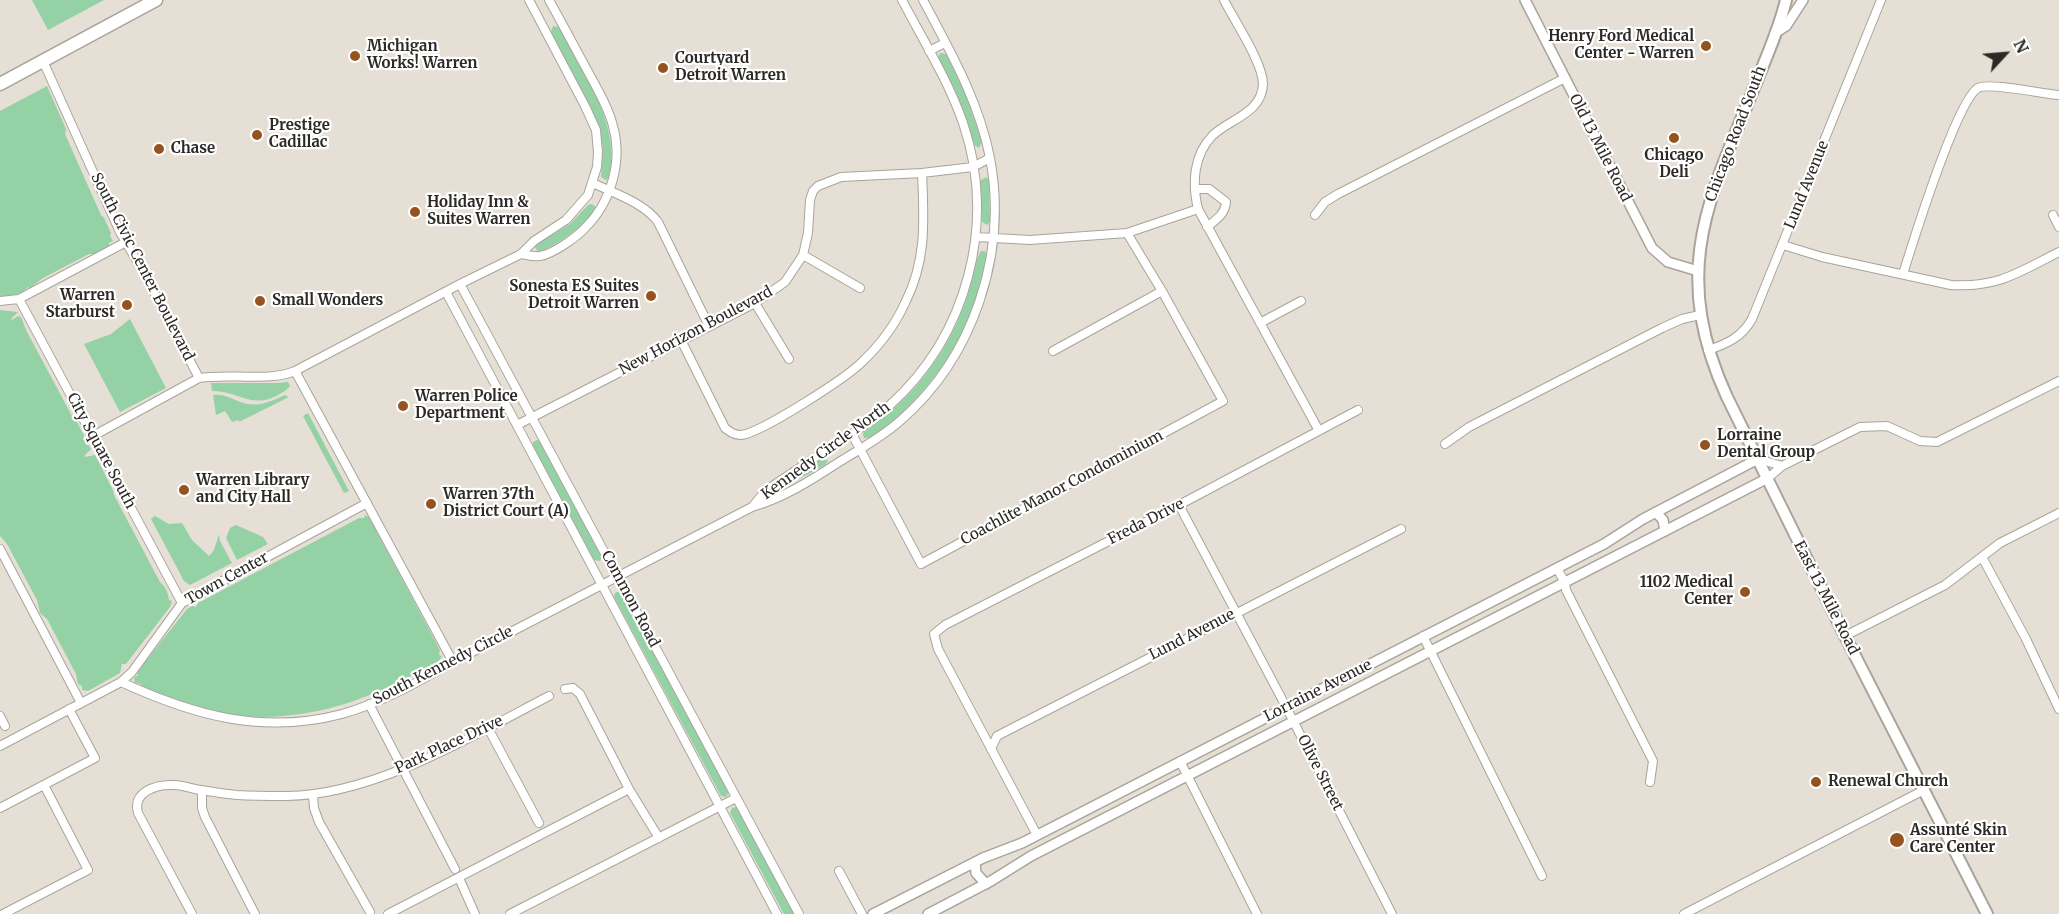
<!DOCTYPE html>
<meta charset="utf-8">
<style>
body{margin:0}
#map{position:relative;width:2059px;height:914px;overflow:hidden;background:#e6dfd5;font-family:Merriweather,serif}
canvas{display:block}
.north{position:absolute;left:1975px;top:24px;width:60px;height:60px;-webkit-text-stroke:4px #fff;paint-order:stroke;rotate:64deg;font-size:16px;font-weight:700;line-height:24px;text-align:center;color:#2c2a26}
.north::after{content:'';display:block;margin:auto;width:21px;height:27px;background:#2c2a26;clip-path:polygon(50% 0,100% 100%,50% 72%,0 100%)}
</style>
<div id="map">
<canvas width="2059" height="914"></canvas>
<div class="north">N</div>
</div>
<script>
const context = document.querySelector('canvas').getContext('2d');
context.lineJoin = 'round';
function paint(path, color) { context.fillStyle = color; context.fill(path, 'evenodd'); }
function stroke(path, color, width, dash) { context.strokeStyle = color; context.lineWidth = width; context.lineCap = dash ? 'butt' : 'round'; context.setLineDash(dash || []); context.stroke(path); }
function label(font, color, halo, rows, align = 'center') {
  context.font = font + ' Merriweather,serif'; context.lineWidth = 4.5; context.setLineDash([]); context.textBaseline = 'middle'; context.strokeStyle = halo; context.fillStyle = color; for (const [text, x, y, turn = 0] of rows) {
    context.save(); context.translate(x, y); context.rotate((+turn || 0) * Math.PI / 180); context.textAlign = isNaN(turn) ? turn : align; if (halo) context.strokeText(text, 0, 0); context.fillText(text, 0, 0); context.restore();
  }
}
paint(new Path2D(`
 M32 0H104L48 30Z
 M553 26 559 27C583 73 622 125 609 178L606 180 601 177 603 148 599 126 551 32Z
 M942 53 946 54 965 93 982 142 979 148 974 145 958 97 938 58 939 54Z
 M47 86 66 129 65 134 101 215 104 218 111 233 110 236 113 241 109 243V246L95 254H89L43 278 30 288 28 287C22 294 10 296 0 298V111Z
 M986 177 989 180 990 222 987 225 982 222 980 181Z
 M591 204 595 206V210C580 230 562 241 540 252L537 251 535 247 537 244 570 224 588 205Z
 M981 251H985C989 259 984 269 982 278 968 336 934 387 888 425 881 430 873 439 864 438L863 434 864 432C911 401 946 355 965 303 970 291 975 259 981 251Z
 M0 310 18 312 11 319 12 320 18 316 21 317 26 330 72 416 76 420 91 449 85 455V457L95 455 113 490 114 495 160 582C166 587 168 593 169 600L172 601 170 607 126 664H122L120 673 88 691 82 690V686L78 684 76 674 47 619 40 613 37 600 7 544 0 536Z
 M130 319 166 388 120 412 84 344 111 334Z
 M288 382 290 386C286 391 280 394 274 397 250 408 235 390 212 391L211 383H278Z
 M213 395C223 394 230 398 240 402 257 408 270 402 285 395L289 397 239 422V420L232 422 225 411 216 415Z
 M308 413 349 491 344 493 303 416Z
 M537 440 540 441 602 556 600 561 594 560 533 446V442Z
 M824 457 828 461 825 465 768 496V494Z
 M365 515 372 519 378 534 440 650 439 655 442 656 439 661C363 704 294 729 206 711 184 707 162 695 141 688V684L135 683 134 678 138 675 137 672 187 609 192 606 196 607 198 603 359 518H364Z
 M155 516 169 524 182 523 192 540 209 556 214 550 219 534 220 541 232 563 190 585 184 581 151 519Z
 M236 525 263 537 268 544 237 560 226 538 230 528Z
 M619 591 622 593 729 792 726 797 721 796 614 597 615 593Z
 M736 807 738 809 794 914H784L730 813 732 808Z`), '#94d2a6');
const minor = new Path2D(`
 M1224 0C1234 20 1263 63 1263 84 1262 113 1230 119 1213 135 1193 155 1192 184 1198 209L1318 429
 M929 51 945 43
 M43 61 120 232 145 275 199 378
 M593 183C615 194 643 202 658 222L709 326
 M1195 189H1209L1226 202C1225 214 1217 219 1207 227
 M1315 215 1325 202 1338 194 1565 78
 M2053 215 2059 227
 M976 237 1030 240 1127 233 1198 209
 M1783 245 1822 257 1951 285C1998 288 2019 272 2059 252
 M521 254C527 255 534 257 540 256 553 254 577 237 586 227 611 202 623 161 613 126 608 106 596 87 586 68 574 46 562 23 549 0
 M803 255 860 288
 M1903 274C1912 245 1957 100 1978 88 1988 82 2044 94 2059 95
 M460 284 799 914
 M446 292 777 914
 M19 299 182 603
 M0 301 19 299 126 242
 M755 303 789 359
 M1260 323 1301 301
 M681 340 725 428C730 432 734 435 741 435 761 433 846 378 862 362 880 345 895 325 905 303 927 260 924 220 922 173
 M1708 350C1727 344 1742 337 1752 319L1881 0
 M1053 351 1162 291
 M295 371 453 662
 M517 425 755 303 785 282 803 255 808 233 810 200 813 191 818 186 841 177 922 173 973 167 990 158
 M852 434 921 564 1223 401 1162 291 1127 233
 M93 436 199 378C228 373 270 382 295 371L460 284 521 254 534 241 566 220 588 195 597 167 598 152 596 130 585 106 529 0
 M1445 444 1469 427 1662 328 1682 319 1700 315
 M1758 459 1782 466
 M1768 478 1782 466 1860 427 1887 426 1920 441 1937 442 2059 381
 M1179 505 1283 701 1392 914
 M753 506 765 491C789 475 813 459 837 443 855 432 873 421 889 406 968 335 997 223 963 123 948 80 923 40 902 0
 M0 549 81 703
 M1982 557 2026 639 2059 709
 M1557 568 1565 583 1566 590 1653 761 1650 782
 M1423 636 1542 876
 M1845 636 1945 585 2000 543 2059 513
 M121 682C193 715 262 735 342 714 381 703 418 682 453 662L752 507C783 498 810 481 836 464 858 450 881 438 900 421 974 357 1008 253 990 158 979 101 950 51 923 0
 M565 689 573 688 580 694 629 789 659 838
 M369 704 455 869
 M0 716 5 726
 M488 728 539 823
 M0 746 121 682 132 672 182 603 367 503
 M991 749 997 736 1401 529
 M1180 761 1257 914
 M202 790V808L205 817 255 914
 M313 795 314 808 319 822 370 912
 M0 808 95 758 69 709
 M1037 835 938 649 934 634 945 625 1179 505 1358 410
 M839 871 862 914
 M459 878 475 914
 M3 914 88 870 44 785
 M192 914 138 813C132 792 156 784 174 785 183 785 192 789 201 790 213 792 225 794 237 795 254 796 271 796 287 796 375 795 472 736 549 696
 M388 914 629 789
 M510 914 736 798
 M1684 914 1924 790`);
const tertiary = new Path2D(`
 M1525 0 1652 248 1668 262 1698 271
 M1775 33 1786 26 1803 0
 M1656 512 1663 520 1665 531
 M975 862 976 873 986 884
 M873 914 983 858 1022 843 1604 544 1643 519 1758 459
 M928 914 991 881 1031 856 1768 478`);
const secondary = new Path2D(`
 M1786 0C1780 25 1770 49 1760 73 1712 194 1667 266 1727 397L1845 636 1987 914`);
const primary = new Path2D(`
 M0 84 156 0`);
stroke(minor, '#a9a49a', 10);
stroke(tertiary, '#a9a49a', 12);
stroke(secondary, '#a9a49a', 14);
stroke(primary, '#a9a49a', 15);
stroke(minor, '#fff', 8);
stroke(tertiary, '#fff', 9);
stroke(secondary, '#fff', 10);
stroke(primary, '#fff', 12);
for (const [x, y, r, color] of [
 [1706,46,6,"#95541f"],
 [355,56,6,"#95541f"],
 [663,68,6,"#95541f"],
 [257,135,6,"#95541f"],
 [1674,138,6,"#95541f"],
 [159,149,6,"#95541f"],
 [415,212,6,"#95541f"],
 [651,296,6,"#95541f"],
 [260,301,6,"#95541f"],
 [127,305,6,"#95541f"],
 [403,406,6,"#95541f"],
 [1705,445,6,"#95541f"],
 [184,490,6,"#95541f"],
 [431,504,6,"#95541f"],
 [1745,592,6,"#95541f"],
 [1816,782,6,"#95541f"],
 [1897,840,8,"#95541f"]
]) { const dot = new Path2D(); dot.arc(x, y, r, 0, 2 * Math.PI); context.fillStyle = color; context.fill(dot); stroke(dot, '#fff', 2); }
label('bold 15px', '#2c2a26', '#fff', [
 ["Henry Ford Medical",1694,37,"right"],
 ["Center - Warren",1694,54,"right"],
 ["Michigan",367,47],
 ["Works! Warren",367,64],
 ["Courtyard",675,59],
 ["Detroit Warren",675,76],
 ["Prestige",269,126],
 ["Cadillac",269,143],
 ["Chase",171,149],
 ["Chicago",1674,156,"center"],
 ["Deli",1674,173,"center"],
 ["Holiday Inn &",427,203],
 ["Suites Warren",427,220],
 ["Sonesta ES Suites",639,287,"right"],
 ["Detroit Warren",639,304,"right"],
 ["Warren",115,296,"right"],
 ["Starburst",115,313,"right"],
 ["Small Wonders",272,301],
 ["Warren Police",415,397],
 ["Department",415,414],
 ["Lorraine",1717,436],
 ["Dental Group",1717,453],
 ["Warren Library",196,481],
 ["and City Hall",196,498],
 ["Warren 37th",443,495],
 ["District Court (A)",443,512],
 ["1102 Medical",1733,583,"right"],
 ["Center",1733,600,"right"],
 ["Renewal Church",1828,782],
 ["Assunté Skin",1910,831],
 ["Care Center",1910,848]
], 'left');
label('15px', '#2c2a26', '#fff', [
 ["Chicago Road South",1736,134,-69],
 ["Old 13 Mile Road",1600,148,63],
 ["Lund Avenue",1807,185,-68],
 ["South Civic Center Boulevard",142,267,63],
 ["New Horizon Boulevard",696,331,-28],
 ["City Square South",101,451,62],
 ["Kennedy Circle North",826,451,-36],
 ["Coachlite Manor Condominium",1062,488,-28],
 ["Freda Drive",1146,522,-27],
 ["Town Center",227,579,-29],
 ["East 13 Mile Road",1826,598,63],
 ["Common Road",630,599,62],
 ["Lund Avenue",1192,635,-27],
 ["South Kennedy Circle",443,666,-27],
 ["Lorraine Avenue",1318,691,-27],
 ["Park Place Drive",449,745,-25],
 ["Olive Street",1320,773,63]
]);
</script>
